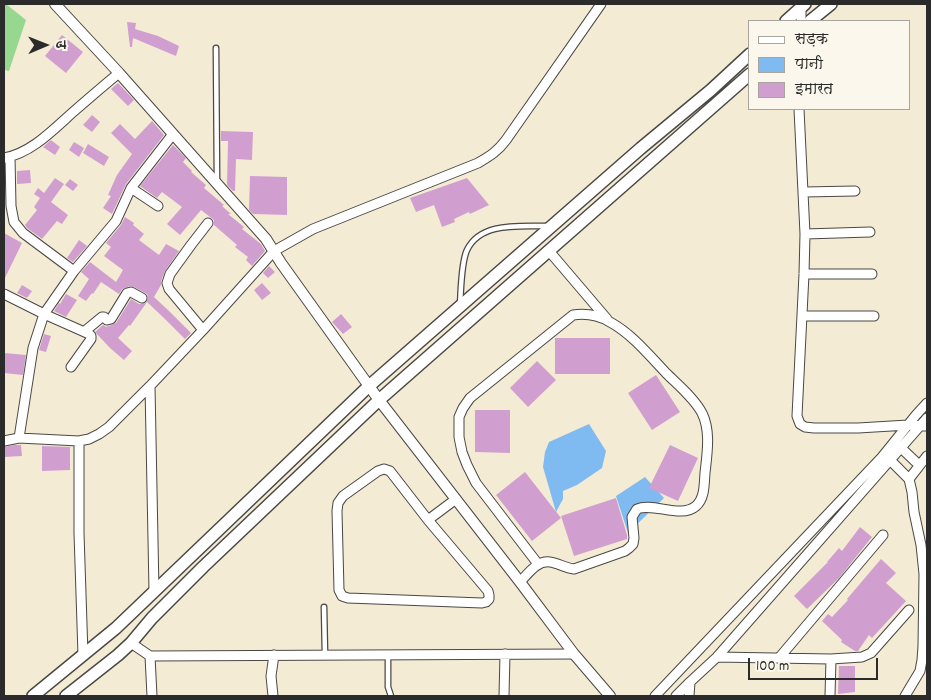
<!DOCTYPE html>
<meta charset="utf-8">
<style>
body{margin:0}
#map{position:relative;width:931px;height:700px;overflow:hidden;background:#f4ebd5;font-family:Dekko,"Playpen Sans Deva",sans-serif}
canvas{display:block}
.frame{position:absolute;inset:0;border:5px solid #2b2b2b;pointer-events:none}
.legend{position:absolute;left:748px;top:20px;width:162px;height:90px;box-sizing:border-box;background:#fbf7ec;border:1px solid #a8a59f;margin:0;padding:6px 9px;list-style:none;font-size:15px;color:#2b2b2b}
.legend li{display:flex;align-items:center;gap:10px;height:25px}
.legend b{width:25px;border:1px solid #a8a59f}
.north{position:absolute;left:20px;top:20px;width:50px;height:50px;-webkit-text-stroke:4px #fbf7ec;paint-order:stroke;rotate:89deg;font-size:14px;font-weight:700;line-height:20px;text-align:center;color:#2b2b2b}
.north::after{content:'';display:block;margin:auto;width:18px;height:22px;background:#2b2b2b;clip-path:polygon(50% 0,100% 100%,50% 72%,0 100%)}
.scale{position:absolute;left:748px;top:658px;width:130px;height:22px;box-sizing:border-box;border:2px solid #2b2b2b;border-top:0;padding-left:6px;font-size:15px;line-height:18px;white-space:nowrap;color:#2b2b2b;-webkit-text-stroke:4px #fbf7ec;paint-order:stroke}
</style>
<div id="map">
<canvas width="931" height="700"></canvas>
<div class="frame"></div>
<ul class="legend">
<li><b style="height:6px;background:#fff"></b>सड़क</li>
<li><b style="height:14px;background:#7fbbf1"></b>पानी</li>
<li><b style="height:14px;background:#d19fcf"></b>इमारत</li>
</ul>
<div class="north">उ</div>
<div class="scale">100 m</div>
</div>
<script>
const context = document.querySelector('canvas').getContext('2d');
context.lineJoin = 'round';
function paint(path, color) { context.fillStyle = color; context.fill(path, 'evenodd'); }
function stroke(path, color, width, dash) { context.strokeStyle = color; context.lineWidth = width; context.lineCap = dash ? 'butt' : 'round'; context.setLineDash(dash || []); context.stroke(path); }
paint(new Path2D(`
 M4 4H6L26 20 9 71 4 70Z`), '#96d88f');
paint(new Path2D(`
 M589 424 606 451 602 468 577 485 563 491V499L556 512 543 467 545 452 549 442Z
 M645 477 664 498 628 533 616 496Z`), '#7fbbf1');
paint(new Path2D(`
 M127 22 136 23 135 29 158 36 179 46 176 56 133 38 132 47H130Z
 M62 35 83 52 66 73 45 56Z
 M118 83 134 100 128 106 111 89Z
 M92 115 100 122 92 132 83 125Z
 M152 121 164 135 126 184 112 214 103 208 111 196 108 195 117 175 132 154 111 133 120 124 135 139Z
 M221 131 253 132 252 160 236 159 235 191H233L227 185 228 141H221Z
 M51 140 60 147 55 155 43 147Z
 M74 142 84 148 79 157 69 150Z
 M88 144 109 157 104 166 83 153Z
 M173 145 186 158 183 162 192 171 191 172 206 185 204 188 224 205 222 206 231 214H228L244 227 242 229 261 244 265 251 252 266 246 260 248 257 235 247 237 245 214 225V220L201 210 180 235 167 224 182 207 162 192 157 198 140 186Z
 M30 170 31 183 17 184V171Z
 M250 176 287 177V215L253 214 249 210Z
 M55 178 64 184 51 202 68 215 62 224 57 221 42 239 27 228 25 225 37 210 34 207 40 198 34 194 38 188 44 193Z
 M467 178 489 205 470 214 469 212 454 219 455 222 442 227 434 205 416 212 410 198Z
 M70 179 78 185 73 191 65 185Z
 M125 217 134 223 133 225 144 234 139 240 159 255 166 244 179 251 165 271 161 281V285L154 297 169 311 191 333 185 339 165 319 147 302 130 326 129 325 118 338 132 351 124 360 110 348 95 332 103 325 106 327 116 323 131 299 139 304 146 303 148 298 147 294 134 287 130 286 122 289 119 294 101 282 93 294 92 293 86 301 78 296 89 279 81 272 90 262 116 282 123 270 104 256 111 247 106 243 121 225Z
 M4 233 22 243 4 280Z
 M79 240 87 246 73 262 67 258Z
 M269 266 275 272 268 278 263 273Z
 M262 283 271 293 262 300 254 290Z
 M22 285 32 291 27 298 17 293Z
 M66 294 77 300 66 317 54 311 59 303 60 304Z
 M341 314 352 327 343 334 332 322Z
 M44 334 51 336 46 352 39 350Z
 M555 338H610V374H555Z
 M4 353 26 355 23 375 4 373Z
 M537 361 556 380 528 407 510 388Z
 M656 375 680 412 652 430 628 393Z
 M475 410H510V453L475 452Z
 M14 445H21L22 456 4 457V447Z
 M670 445 698 458 678 501 649 488Z
 M42 446 70 447V470L42 471Z
 M525 472 561 518 532 541 496 495Z
 M616 498 627 535V539L574 556 561 516Z
 M860 527 872 537 839 578 807 609 794 596 828 562H827L839 548 842 551Z
 M881 559 896 573 886 583 906 601 872 638 869 635 858 651H855L841 642 842 640 822 621 828 614 832 617 848 600 847 599Z
 M839 666H855V692L838 694Z`), '#d19fcf');
const service = new Path2D(`
 M216 48 217 182
 M460 305C461 290 461 263 467 250 481 221 521 227 548 226
 M324 607 325 655
 M388 655V687L391 696`);
const minor = new Path2D(`
 M801 4V21
 M799 109 805 234 804 274 797 416 800 424 805 427 814 428H858L908 425 927 426
 M10 157 11 206 14 222 23 233 74 271
 M4 158C31 153 52 131 72 113 87 100 103 86 119 73
 M131 188 158 206
 M804 192 855 191
 M805 234 870 232
 M549 251 607 319
 M804 274H872
 M4 294 44 314 89 334 91 336V339L71 367
 M802 316H874
 M203 330 169 289 167 283 170 274 191 245 208 223
 M85 331 102 317H104L107 320 111 319 127 293 131 292 142 298
 M150 386 154 591
 M19 438 33 348 44 314 74 271 116 221 131 188 173 134
 M4 441 19 438 79 441 89 439 99 434 109 427 150 386 203 330 274 251 313 229 478 163C490 156 498 151 506 140L601 4
 M79 441V533L83 655
 M898 445 919 465
 M886 456 909 479
 M428 520 390 471 384 469 378 471 343 496 338 503 337 511 339 590 342 596 348 598 482 603 486 602 489 599V595L488 591 428 520 456 499
 M520 582C528 574 537 560 550 562 558 563 565 568 574 569L625 551 629 548 633 544 634 538 632 517 637 509C653 502 681 519 696 506 705 498 704 484 705 473 707 454 711 431 702 413 694 398 678 385 666 373 649 355 632 334 610 322 598 315 587 313 573 315L470 398 463 408 459 417V437L462 452 467 465 476 483 538 564
 M131 643 150 656 574 654
 M150 656 152 696
 M717 657 831 659 862 657 871 653 909 610
 M779 658 883 535
 M273 696 271 676 274 655
 M504 696 505 654
 M655 696 882 457 916 415 927 403
 M676 696 690 682 717 657 927 418
 M689 696 690 682
 M830 696 831 659
 M905 696 920 671 922 660 923 646 924 574 921 545 914 512 912 492 909 479 927 456`);
const tertiary = new Path2D(`
 M55 4 119 73 266 239 281 263 379 400 520 582 574 654 610 696`);
const secondary = new Path2D(`
 M786 21 805 4
 M810 21 831 4
 M33 696 116 628 369 386 641 148 711 90 750 54
 M66 696 118 655 131 643 152 618 203 567 379 400 750 74`);
stroke(service, '#494844', 7);
stroke(minor, '#494844', 11);
stroke(tertiary, '#494844', 12);
stroke(secondary, '#494844', 14);
stroke(service, '#fff', 4.5);
stroke(minor, '#fff', 9);
stroke(tertiary, '#fff', 10);
stroke(secondary, '#fff', 11);
</script>
